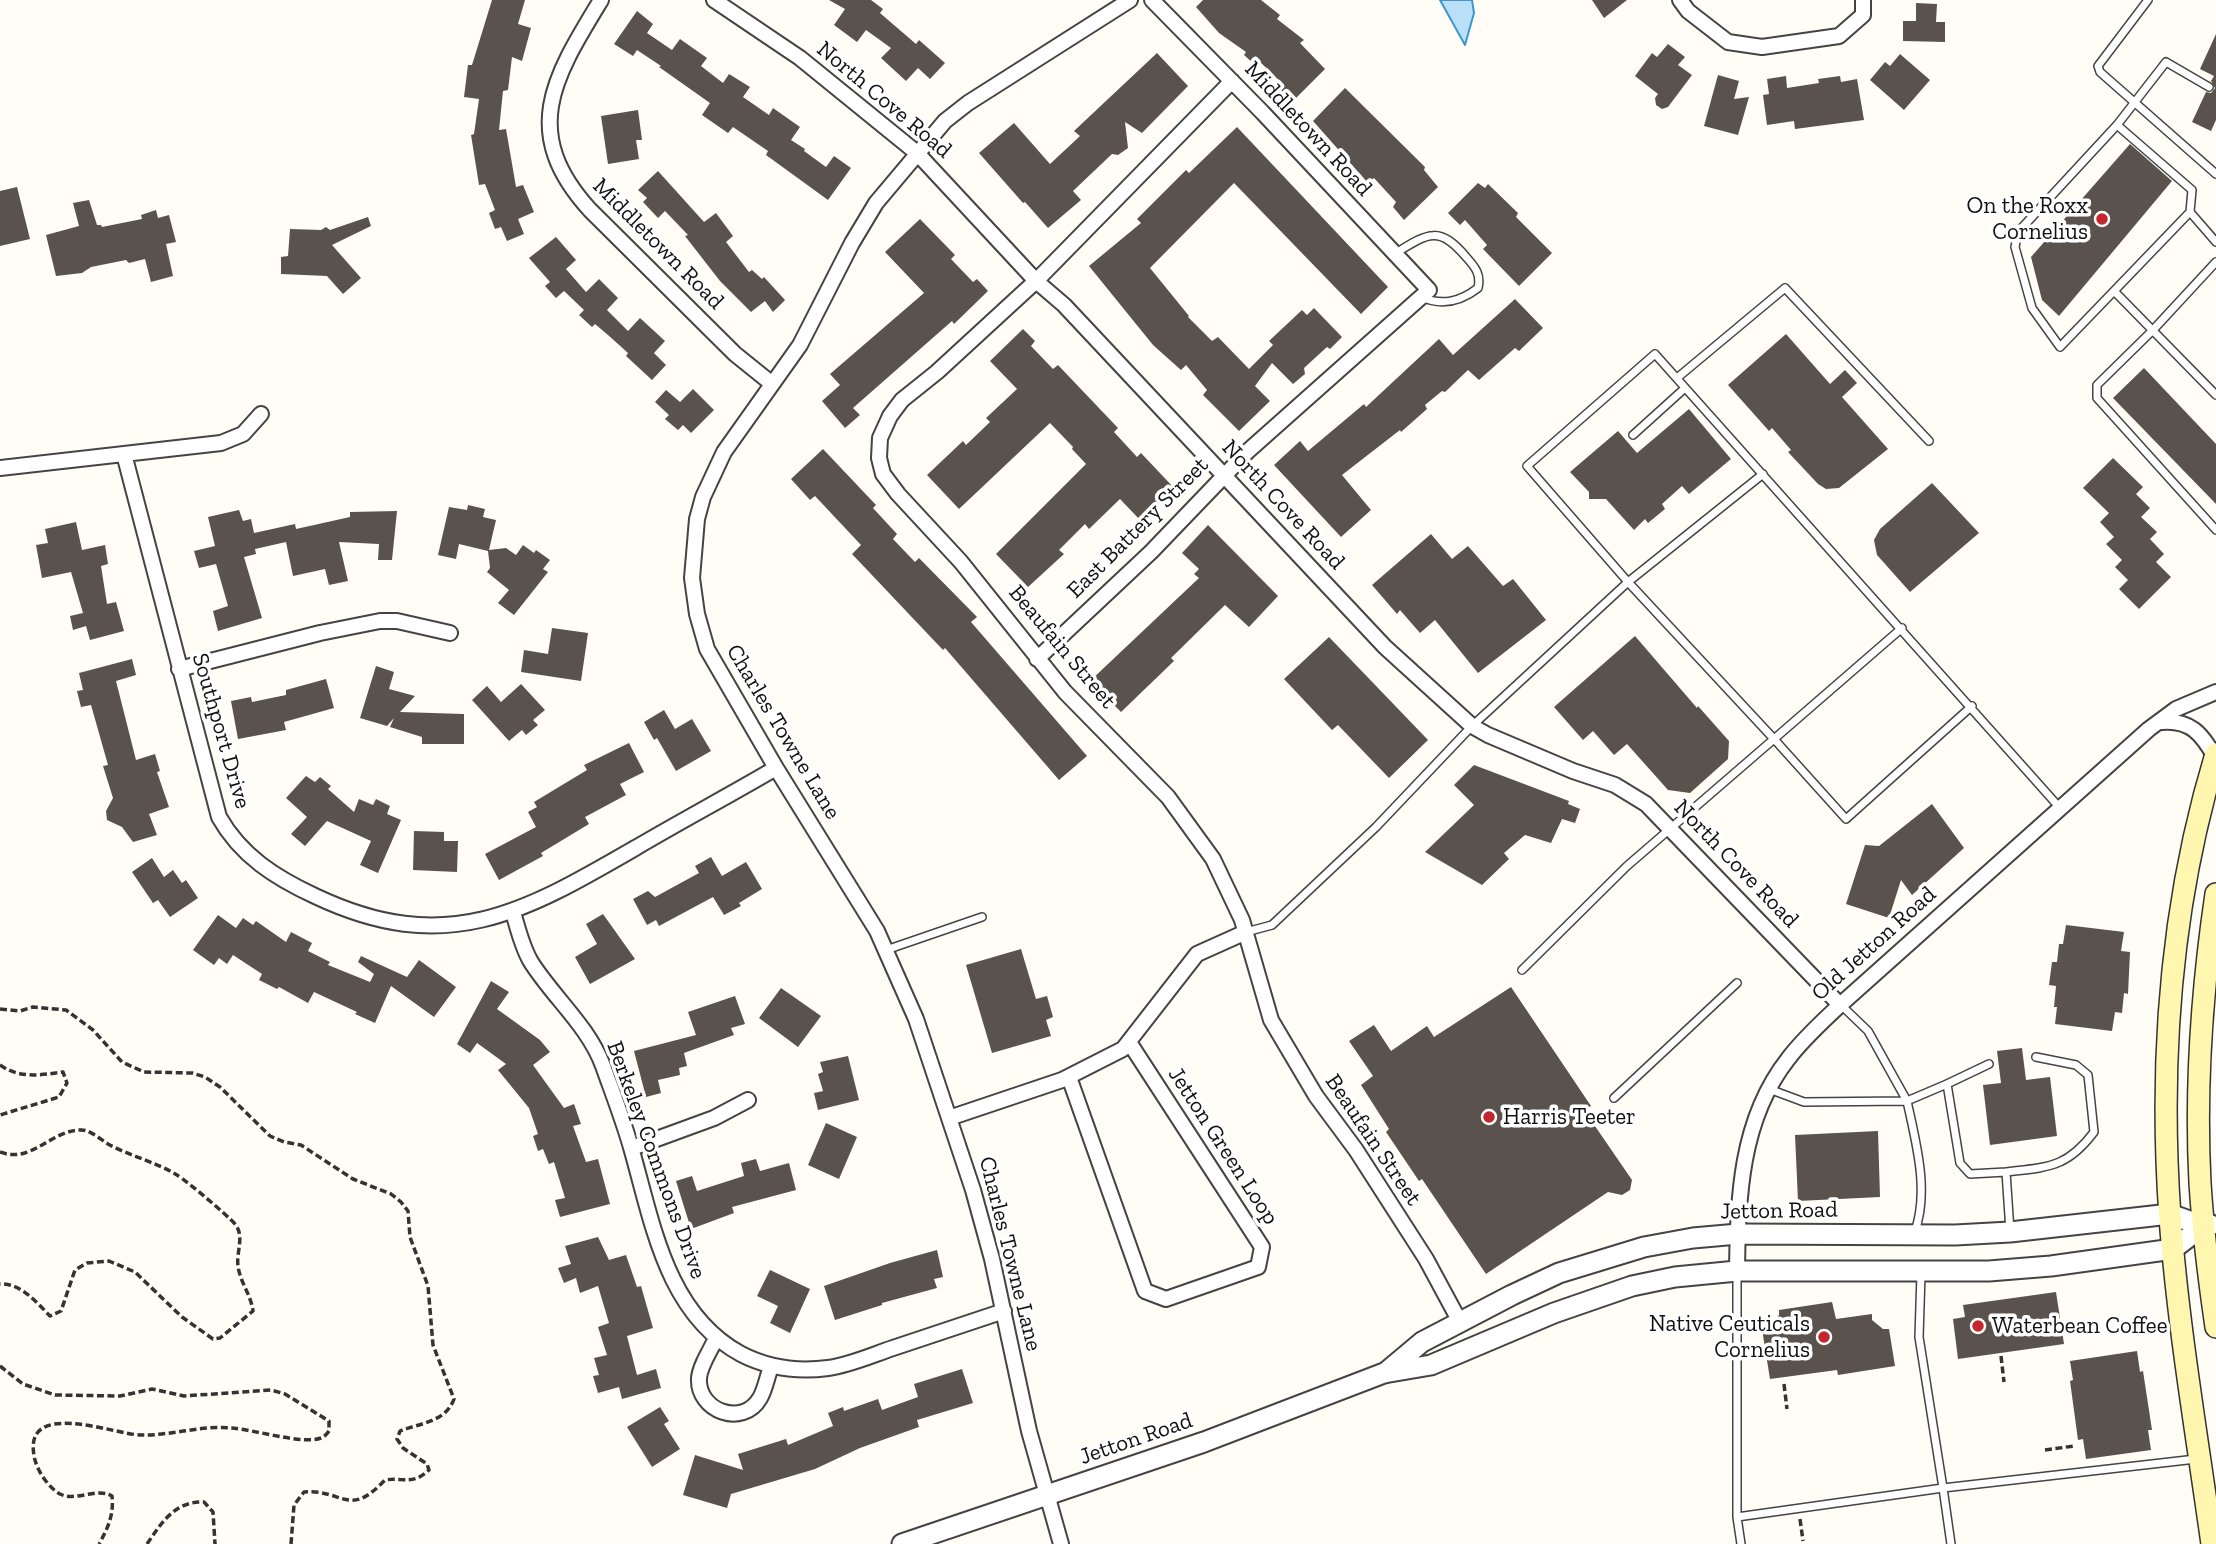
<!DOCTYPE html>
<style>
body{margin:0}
canvas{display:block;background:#fffdf5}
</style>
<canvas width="2216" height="1544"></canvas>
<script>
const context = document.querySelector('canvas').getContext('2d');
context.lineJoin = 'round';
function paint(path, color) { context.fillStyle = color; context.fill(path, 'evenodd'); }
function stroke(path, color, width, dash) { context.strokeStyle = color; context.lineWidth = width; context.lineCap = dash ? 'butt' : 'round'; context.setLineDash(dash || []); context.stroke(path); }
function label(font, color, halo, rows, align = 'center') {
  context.font = font + ' "Zilla Slab",serif'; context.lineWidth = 7; context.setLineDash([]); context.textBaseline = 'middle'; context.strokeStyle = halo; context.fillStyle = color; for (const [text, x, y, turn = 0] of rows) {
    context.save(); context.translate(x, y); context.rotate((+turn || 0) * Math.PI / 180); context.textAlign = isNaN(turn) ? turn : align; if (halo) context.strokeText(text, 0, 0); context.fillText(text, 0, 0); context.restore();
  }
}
const water = new Path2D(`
 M1440 0H1472L1474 13 1465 45Z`);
paint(water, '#b9e0f7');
stroke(water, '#3f96cf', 2);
paint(new Path2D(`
 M492 0H525L518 24 531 28 522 61 512 57 508 90 503 91 499 130 506 129 516 187 523 185 534 212 518 219 524 234 507 241 501 227 495 229 489 213 495 210 485 184 479 185 471 135 474 134 479 99 464 97 468 65H472Z
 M829 0H871L883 9 880 13 916 44 919 40 945 63 930 79 918 68 906 81 881 58 891 48 866 30 857 42 834 25 845 9Z
 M1203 0H1261L1280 15 1277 19 1304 40 1300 43 1325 69 1292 102 1280 89 1284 85 1259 61 1255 65 1244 55 1246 52 1219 33 1196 7Z
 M1592 0H1627L1604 18Z
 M1916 3 1937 4 1936 22H1945V42L1903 41V21H1916Z
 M637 11 653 24 647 33 672 50 680 39 707 58 701 66 723 83 729 74 750 87 743 97 769 115 773 108 800 127 791 140 805 149 804 151 826 167 834 156 851 168 828 200 766 155 768 151 733 127 728 133 702 115 710 103 659 67 661 66 637 50 633 56 614 44Z
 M2216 34V120L2211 131 2192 122 2206 92 2211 93 2215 88 2211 81 2214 76 2200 69Z
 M1668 44 1685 57 1678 65 1692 75 1668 107 1662 109 1656 105 1655 98 1658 94 1635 76 1652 53 1657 57Z
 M1157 53 1188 86 1142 133 1125 122 1128 148 1118 155 1112 154 1073 191 1081 200 1048 228 1025 202 1023 203 979 153 1014 123 1050 164 1080 136 1074 131Z
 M1900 54 1930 80 1904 110 1870 80 1885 62 1890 66Z
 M1718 75 1739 81 1734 99 1749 97 1738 135 1704 126Z
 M1786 76 1787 88 1819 83 1818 79 1840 76 1841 82 1857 79 1864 120 1795 129 1794 121 1767 125 1763 95 1769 94 1767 79Z
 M1345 88 1425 167 1424 170 1438 187 1404 220 1393 207 1396 202 1374 178 1368 183 1313 121Z
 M638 110 642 140H636L639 159 608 164 601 116Z
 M1237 127 1388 287 1361 314 1234 183 1150 268 1189 316 1188 317 1212 341 1218 337 1249 369 1273 345 1269 341 1302 310 1307 315 1314 308 1342 337 1330 349 1327 347 1304 368 1305 374 1293 384 1272 363 1255 386 1270 401 1239 431 1203 395 1207 390 1186 365 1181 370 1153 345 1089 266 1141 223 1137 219 1186 170 1189 173Z
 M2130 144 2172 181 2059 316 2042 300 2031 257Z
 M658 171 704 222 716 213 733 236 726 242 749 272 752 270 762 279 764 277 785 300 773 312 765 301 751 312 720 281 685 236 688 235 665 211 658 218 643 202 647 198 638 190Z
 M1478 183 1485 188 1488 184 1518 213 1516 217 1552 253 1519 286 1483 249 1487 245 1465 220 1460 225 1448 213Z
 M17 187 30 239 0 246V191Z
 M89 200 97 225H101L102 227 142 219 141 215 156 210 158 218 169 215 176 242 166 244 173 276 151 282 145 259 129 263 126 260 91 267 82 273 56 276 46 235 79 226 73 203Z
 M368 217 371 226 332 245 361 278 343 294 327 276 281 274V257L288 256 290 229 321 230 326 227 330 230Z
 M920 219 955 255 951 259 973 282 977 279 988 291 954 324 952 321 853 408 860 415 845 428 822 401 840 385 830 374 924 293 885 252Z
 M556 237 576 260 566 269 586 292 599 279 618 298 607 310 628 331 640 318 665 341 654 353 666 365 652 380 626 356 628 353 608 335 595 324 592 327 579 315 584 310 564 291 556 298 545 286 550 282 529 258Z
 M1515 299 1543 328 1519 351 1515 348 1479 380 1468 370 1445 392 1442 391 1425 405 1427 409 1401 432 1400 430 1342 475 1371 510 1341 537 1274 465 1300 441 1308 451 1364 404 1366 407 1439 339 1453 355Z
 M1023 329 1035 341 1031 346 1053 369 1058 365 1118 428 1114 432 1137 457 1141 453 1175 489 1141 521 1120 499 1089 529 1085 524 1059 550 1064 554 1028 587 996 554 1086 464 1072 449 1073 447 1050 423 959 509 927 475 963 441 966 445 990 422 986 418 1017 389 990 361Z
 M1786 334 1830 384 1845 370 1857 383 1842 397 1888 449 1839 488 1826 489 1818 484 1788 452 1791 450 1772 428 1769 431 1728 385Z
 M2144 368 2216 444V504L2113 398Z
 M693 389 714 410 691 433 683 425 678 430 665 419 669 415 655 402 666 390 680 402Z
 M1689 409 1731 459 1689 494 1682 486 1662 504 1665 509 1648 523 1645 519 1634 530 1606 499H1589V492L1570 472 1618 431 1637 453Z
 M823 449 876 505 873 508 897 534 893 539 915 562 919 558 977 617 971 622 1087 756 1059 780 945 648 943 650 852 554 861 545 815 496 810 500 791 479Z
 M2113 458 2143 487 2136 494 2150 508 2141 517 2157 532 2150 539 2164 554 2156 562 2171 577 2139 609 2119 589 2128 580 2115 567 2122 560 2106 544 2114 537 2100 522 2109 513 2083 488Z
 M1932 483 1979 533 1910 592 1877 555 1874 540 1880 529Z
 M468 505 485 509 483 517 496 520 489 550 506 548 516 555 523 545 534 553 536 550 550 560 543 569 548 572 514 615 498 603 509 590 487 572 490 568 488 551 459 544 456 559 438 555 449 507 467 510Z
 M239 510 243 521 251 519 254 533 295 524 296 529 350 517V512L397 511 392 560H378L379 544 339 542 348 581 329 585 325 569 293 576 286 542 255 549 256 554 244 557 262 618 218 631 213 611 228 606 216 564 199 568 194 551 215 546 208 517Z
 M76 522 82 550 105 545 108 564 101 566 107 604 116 602 124 631 90 640 86 626 73 630 70 616 83 613 71 572 42 578 36 545 48 543 45 529Z
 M1208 525 1278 596 1249 627 1225 605 1171 658 1174 661 1121 712 1090 681 1199 578 1194 574 1199 569 1182 553Z
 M1431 534 1452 559 1468 546 1503 586 1513 579 1546 620 1478 673 1435 620 1420 633 1400 610 1397 614 1372 585Z
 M552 628 588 633 581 681 521 672 524 650 548 654Z
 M1635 636 1697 708 1698 706 1729 741 1728 759 1690 793 1668 790 1627 744 1614 755 1593 731 1583 740 1554 707Z
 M1329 637 1428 740 1389 778 1338 725 1332 730 1284 679Z
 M132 659 136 675 116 681 136 760 155 754 160 771 157 772 169 807 149 814 157 835 133 842 122 827 107 820 106 811 113 798 103 766 108 765 91 705 81 707 77 691 83 690 79 673Z
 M376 666 394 672 389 689 415 696 400 712 464 714V744H422V737L390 727 394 718 387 726 360 718Z
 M326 679 334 708 284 722 286 730 238 739 231 701 251 697 252 702 286 695V690Z
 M521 684 545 710 533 720 538 725 526 735 522 730 509 741 472 700 487 686 501 702Z
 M664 710 675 729 692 719 711 751 676 771 657 738 654 740 644 722Z
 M629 743 644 772 620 784 626 795 585 817 589 824 541 853 543 856 499 880 485 854 536 827 528 812 537 807 534 802 587 770 584 765Z
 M1474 765 1569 801 1568 804 1580 809 1575 823 1562 819 1551 843 1525 835 1504 853 1509 859 1482 885 1425 852 1474 805 1454 785Z
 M306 776 315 782 320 777 331 786 328 789 354 812 359 799 373 805 376 799 390 806 387 814 401 820 378 873 360 865 371 841 327 821 305 846 291 834 307 817 286 798Z
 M1932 804 1964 848 1912 895 1901 880 1889 918 1846 904 1865 845 1879 846Z
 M414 831 444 832V841H458L457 872 413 870Z
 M711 857 722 876 746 862 762 889 739 903 741 906 724 915 713 897 659 926 656 920 647 925 633 899 648 891 655 897 699 873 695 866Z
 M152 858 164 877 173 870 182 883 186 880 198 898 170 917 158 900 153 903 132 872Z
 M603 914 635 959 590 984 575 957 597 944 586 924Z
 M218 915 236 928 243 918 253 925 256 921 286 942 291 932 312 943 308 951 330 962 328 965 370 982 374 974 358 962 361 956 407 977 419 960 456 987 434 1017 391 986 375 1023 355 1014 357 1012 314 992 308 1003 279 987 277 989 259 980 262 974 233 955 227 964 219 958 214 965 193 950Z
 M2066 925 2124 932 2121 951 2130 952 2128 994 2124 993 2122 1013 2115 1012 2112 1031 2055 1024 2057 1007H2054L2056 986 2049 985 2052 962H2057L2059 944H2063Z
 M1021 949 1036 999 1047 996 1053 1017 1046 1020 1051 1036 992 1053 966 965Z
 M491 981 509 992 497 1009 540 1040 550 1052 533 1065 564 1108 574 1104 581 1124 573 1126 586 1162 598 1159 610 1204 560 1217 555 1200 565 1198 554 1162 549 1164 543 1149 538 1151 533 1136 538 1134 529 1108 498 1070 506 1064 477 1043 470 1053 457 1044Z
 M1511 987 1591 1106 1584 1110 1632 1180 1630 1190 1622 1195 1608 1192 1486 1274 1422 1179 1419 1181 1386 1132 1389 1129 1361 1085 1373 1076 1349 1041 1374 1025 1391 1051 1427 1026 1434 1037Z
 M781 988 821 1016 798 1047 759 1018Z
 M735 996 745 1024 731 1028 734 1035 684 1053 687 1066 679 1068 680 1075 658 1080 661 1093 646 1097 634 1051 696 1035 688 1012Z
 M2022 1048 2026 1080 2050 1077 2057 1136 1990 1145 1983 1085 2001 1083 1997 1051Z
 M848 1056 859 1100 818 1110 814 1093 823 1091 818 1074 823 1072 820 1062Z
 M826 1123 857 1137 839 1179 808 1165Z
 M1878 1131 1880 1197 1798 1201 1795 1135Z
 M756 1159 760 1171 789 1163 796 1190 732 1207 734 1213 691 1229 676 1181 692 1176 697 1191 744 1176 741 1163Z
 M598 1237 609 1260 626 1255 637 1287 641 1286 653 1328 627 1336 637 1375 656 1369 661 1388 622 1399 619 1387 598 1393 593 1376 599 1375 594 1358 607 1355 598 1327 609 1323 598 1286 580 1293 576 1278 564 1283 558 1268 571 1264 565 1246Z
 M937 1250 943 1277 934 1279 937 1288 882 1303V1305L835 1320 824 1286 890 1263Z
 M770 1270 810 1289 790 1333 770 1323 778 1306 757 1296Z
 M2056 1292 2064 1344 1958 1359 1953 1319 1965 1317 1963 1305Z
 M1832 1302 1836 1319 1872 1314V1320L1883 1329H1889L1895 1366 1838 1375 1837 1370 1770 1379 1762 1329 1768 1328 1779 1315V1310Z
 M2137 1351 2140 1372 2143 1371 2152 1430H2148L2151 1450 2086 1459 2083 1439 2078 1440 2070 1381 2073 1380 2070 1361Z
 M962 1369 973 1403 917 1420 919 1427 860 1448 815 1469 731 1494 727 1508 683 1495 695 1455 743 1470 738 1454 786 1439 788 1445 833 1426 828 1413 843 1407 844 1411 878 1399 882 1410 918 1397 914 1384Z
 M660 1407 669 1421 664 1424 680 1449 652 1467 627 1427Z`), '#5a524d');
const service = new Path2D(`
 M2148 0 2098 66 2100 72 2216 174
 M2117 125 2192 190 2190 212
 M2216 242 2190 212 2114 291 2216 395
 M1396 253C1429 232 1440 226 1467 258 1476 268 1481 275 1478 288 1460 302 1442 306 1421 297
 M2216 262 2153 330 2097 385V398L2216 530
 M2114 291 2060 347 2032 308 2015 247 2018 232 2117 125 2166 62 2209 87
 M1677 378 1785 288 1929 441
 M1633 435 1685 388
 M1763 474 1628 582 1774 739 1902 628
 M1246 932 1272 925 1376 827 1472 726 1628 582 1527 466 1655 354 2060 808
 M886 950 982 917
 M1522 970 1627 866 1774 739 1846 819 1972 706
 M1947 1084 1989 1064
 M1769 1089 1804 1102 1907 1101 1868 1031 1841 1005
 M1614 1098 1737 983
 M2006 1172C2048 1167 2067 1168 2094 1132L2088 1075 2076 1065 2036 1057
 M1914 1234C1930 1192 1916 1143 1907 1101L1947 1084 1960 1163 1970 1174 2006 1172 2010 1231
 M1737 1272V1517L1741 1544
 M1921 1274 1919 1337 1943 1488 2196 1459
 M1737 1517 1943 1488 1951 1544`);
const minor = new Path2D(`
 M601 0C554 77 519 132 590 210L735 354 771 383
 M714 0 800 58 917 153 1036 281 1064 305 1385 647 1472 726 1488 735 1573 771 1615 785 1646 804 1840 1005
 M1680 0 1688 11 1728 42 1762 47 1839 36 1863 15V0
 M1232 81 1036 281 937 372 902 400 890 416 880 438 879 458 883 474 898 494 961 562 1065 692 1168 797 1213 859 1242 920 1271 1020 1316 1096 1356 1150 1426 1259 1460 1322
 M124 454 219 817C241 856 276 878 315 896 446 958 523 913 637 847 683 820 730 795 776 768
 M0 468 221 443 243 434 261 414
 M1037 659 1151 552 1248 451 1429 290 1263 113 1152 0
 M179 669 320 633 380 621H397L450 633
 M2161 722C2190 719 2202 734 2215 757
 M513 912C518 929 522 947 531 962 553 997 589 1027 603 1066 613 1094 624 1122 632 1151 653 1225 667 1314 741 1354 768 1368 797 1372 828 1368 850 1365 872 1355 893 1348 930 1336 967 1323 1004 1311
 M1069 1077 1145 1291 1166 1299 1258 1267 1262 1247 1129 1042
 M949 1118 1062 1080 1123 1049 1197 954 1246 932
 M632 1148 714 1118 748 1100
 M1737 1271C1738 1198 1740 1120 1788 1059 1803 1039 1822 1022 1840 1005L2149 729 2176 709 2216 692
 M716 1338C711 1350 700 1365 699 1378 697 1411 743 1428 760 1398 765 1390 767 1377 771 1367
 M1061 1544 1029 1431 992 1259 973 1190 916 1019 877 931 776 768 707 649 697 614 692 578 697 519 703 497 724 452 800 345 852 243 876 203 945 121 968 103 1130 0`);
const tertiary = new Path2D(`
 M1385 1373 1422 1342 1512 1295 1559 1273 1644 1247 1693 1238 1738 1234 1955 1235 2010 1232 2170 1214 2203 1226 2211 1225
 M902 1544 1204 1442 1384 1373 1431 1365 1554 1313 1632 1286 1675 1277 1737 1271H1989L2051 1266 2173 1249 2203 1226`);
const secondary = new Path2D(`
 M2216 894C2202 989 2195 1086 2200 1183 2203 1231 2209 1279 2216 1327
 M2212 1544C2197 1436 2178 1326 2170 1217 2159 1062 2171 902 2216 754`);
stroke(service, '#444', 10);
stroke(minor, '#444', 18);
stroke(tertiary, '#444', 23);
stroke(secondary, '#333', 24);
stroke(new Path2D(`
 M0 1009 20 1011 33 1007 66 1010 93 1030 122 1062 144 1072 192 1073 205 1077 220 1087 270 1136 284 1142 301 1145 353 1179 391 1194 401 1202 408 1211 410 1237 428 1286 433 1345 454 1399C446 1422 420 1423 400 1431L397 1439 403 1448 427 1464 429 1470C412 1486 404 1477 385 1480 348 1519 344 1489 304 1492L294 1505 291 1544
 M0 1065C20 1079 41 1075 63 1072L67 1083 59 1097 0 1115
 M0 1152C31 1164 50 1131 80 1130 89 1129 100 1139 108 1144 130 1156 156 1162 177 1175 188 1182 226 1214 235 1224 245 1236 236 1252 238 1266 240 1282 251 1295 253 1311L220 1338 213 1339 182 1317 135 1272 109 1261 87 1263 75 1270 61 1311 50 1316C36 1302 21 1283 0 1284
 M2001 1356 2004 1382
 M0 1366 23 1384 55 1395 120 1396 152 1389 184 1396 271 1390 285 1394 329 1421V1431C327 1434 324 1437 321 1438 303 1445 252 1429 231 1428 201 1425 170 1436 140 1435 113 1434 19 1397 35 1460 38 1472 49 1488 60 1494 76 1502 96 1487 112 1496 114 1515 108 1528 99 1544
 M1784 1384 1787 1409
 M2045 1450 2074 1446
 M1800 1519 1803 1541
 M147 1544C162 1522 175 1501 204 1502L213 1512 215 1544`), '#333', 3.5, [7, 3.5]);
stroke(service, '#fff', 7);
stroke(minor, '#fff', 14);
stroke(tertiary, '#fff', 19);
stroke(secondary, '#fff6b0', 21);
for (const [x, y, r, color] of [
 [2102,219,7,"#c4262e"],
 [1489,1117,7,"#c4262e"],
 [1978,1326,7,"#c4262e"],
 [1824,1337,7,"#c4262e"]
]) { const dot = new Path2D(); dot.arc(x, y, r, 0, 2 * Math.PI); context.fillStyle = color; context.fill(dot); stroke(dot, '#fff', 2.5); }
label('23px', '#111', '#fff', [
 ["North Cove Road",884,100,40],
 ["Middletown Road",1308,129,47],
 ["Middletown Road",658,244,45],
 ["North Cove Road",1283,505,47],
 ["East Battery Street",1138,528,-45],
 ["Beaufain Street",1062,647,50],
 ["Southport Drive",221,731,74],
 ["Charles Towne Lane",783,732,59],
 ["North Cove Road",1736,864,46],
 ["Old Jetton Road",1874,944,-42],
 ["Beaufain Street",1373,1140,56],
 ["Jetton Green Loop",1223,1146,57],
 ["Berkeley Commons Drive",656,1160,70],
 ["Jetton Road",1779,1211,-1],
 ["Charles Towne Lane",1010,1254,76],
 ["Jetton Road",1136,1439,-19]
]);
label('23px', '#111', '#fff', [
 ["On the Roxx",2088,206],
 ["Cornelius",2088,232],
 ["Harris Teeter",1503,1117,"left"],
 ["Native Ceuticals",1810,1324],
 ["Cornelius",1810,1350],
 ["Waterbean Coffee",1992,1326,"left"]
], 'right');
</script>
